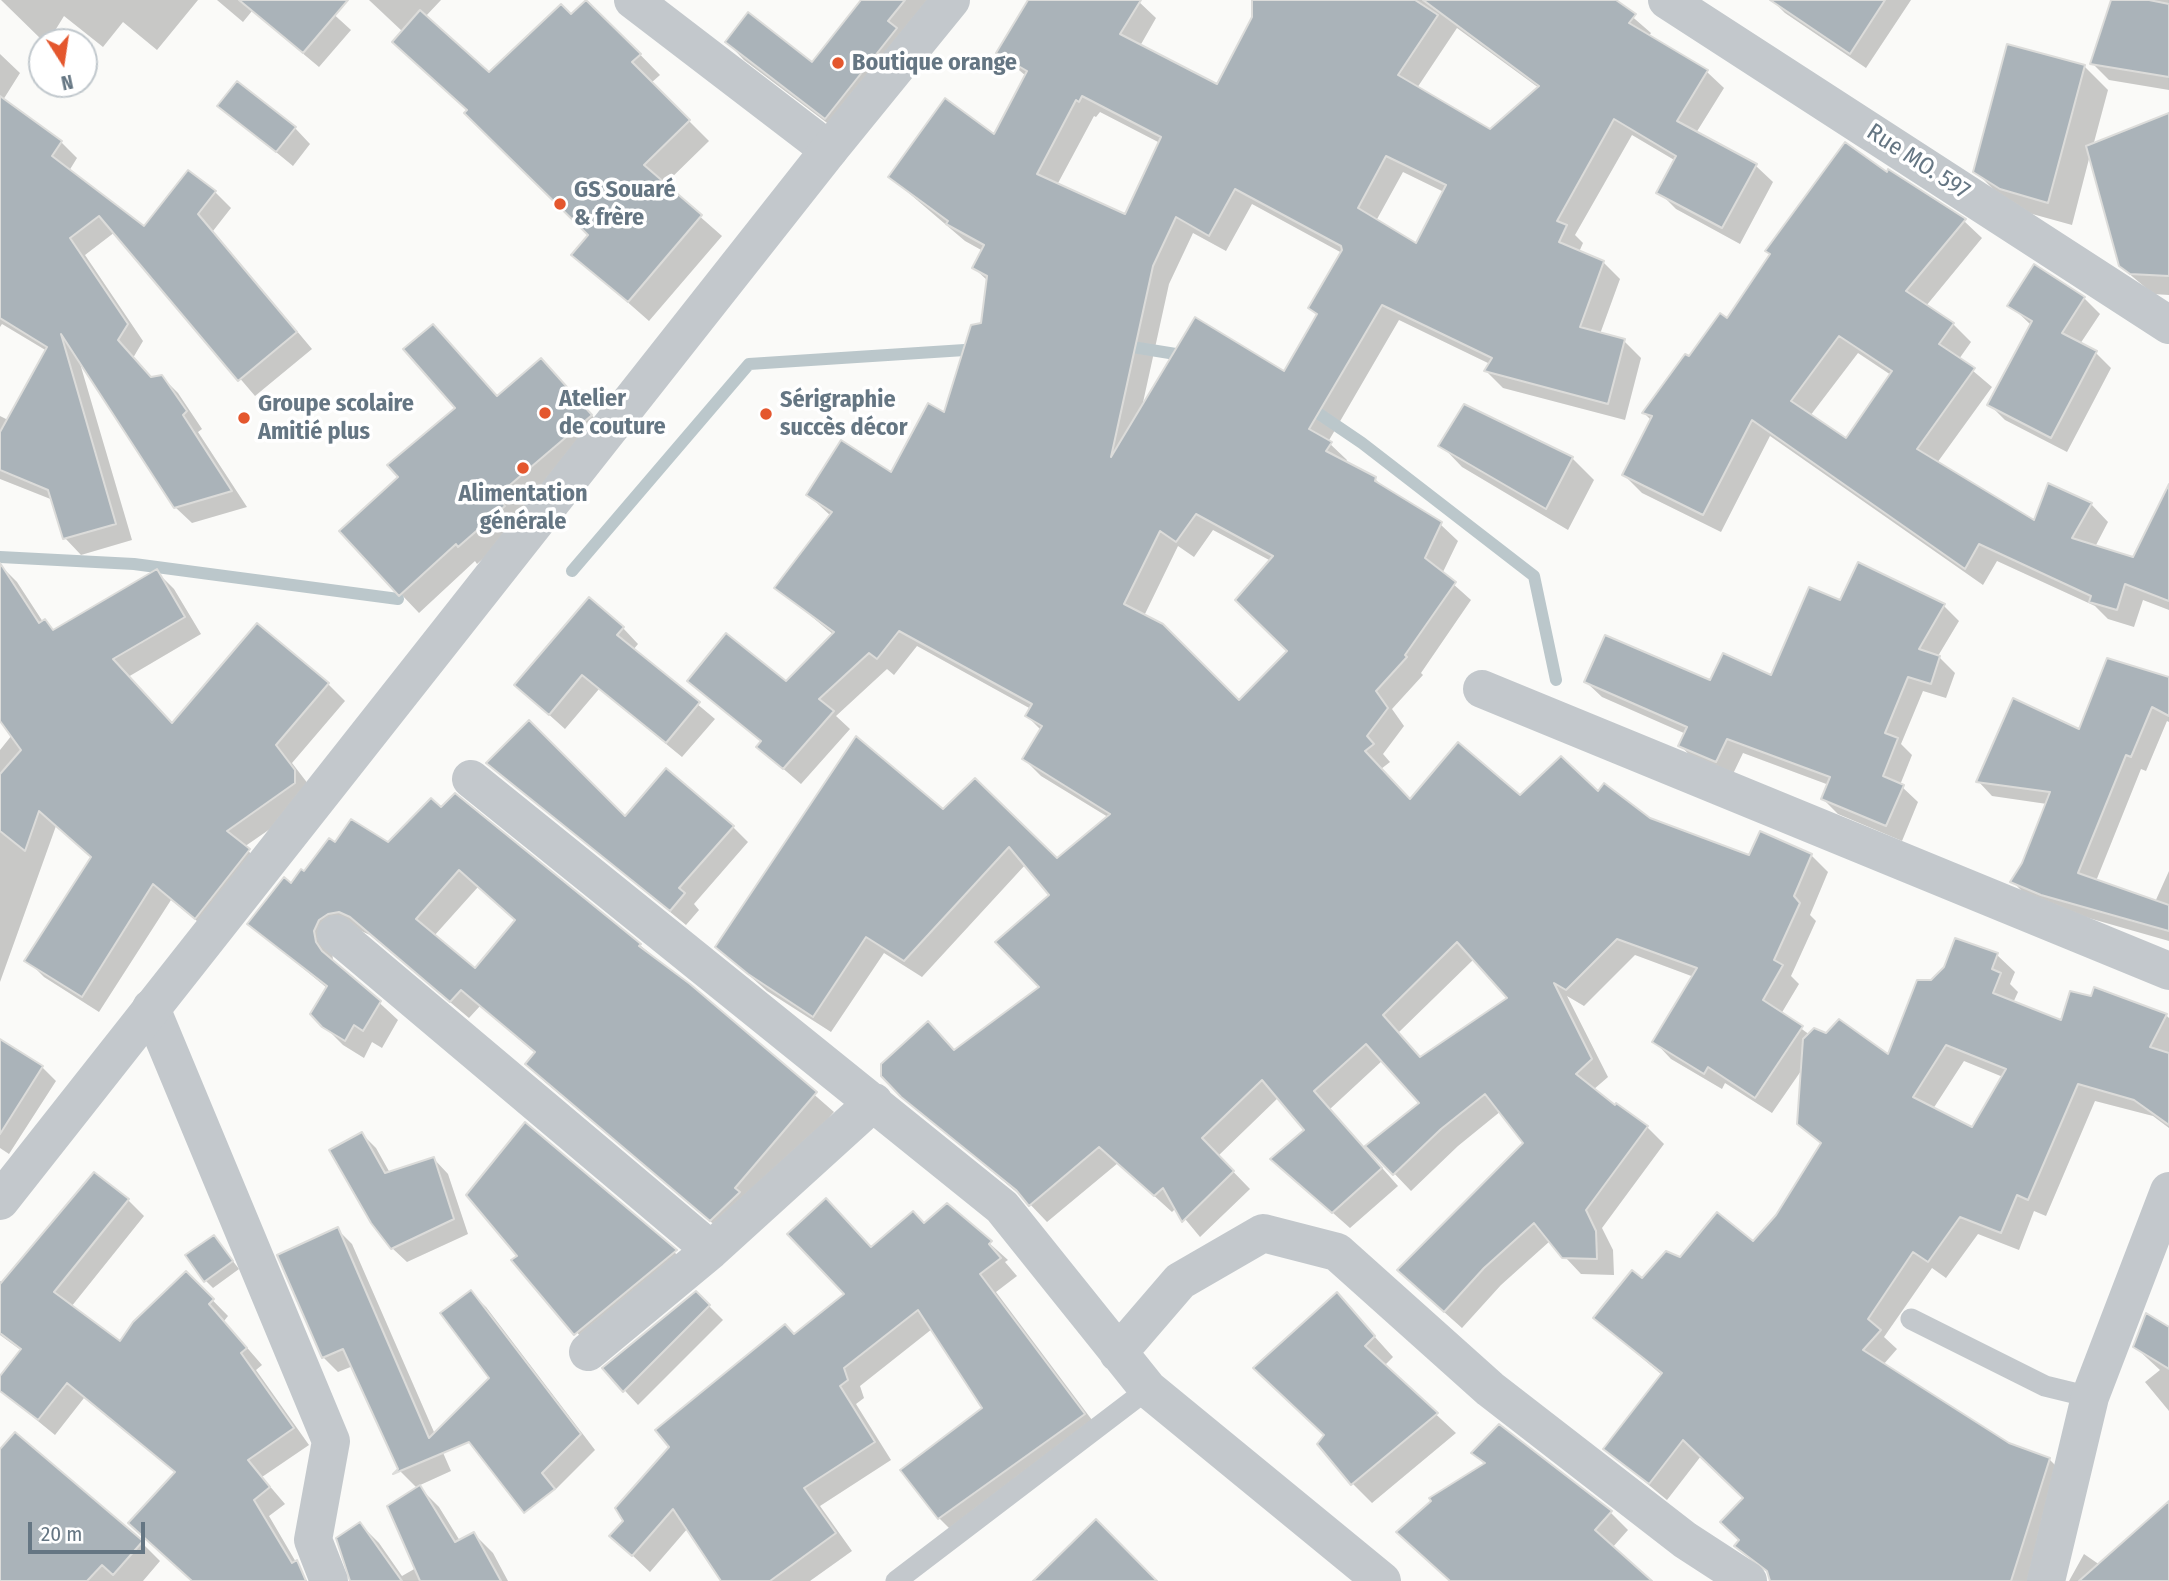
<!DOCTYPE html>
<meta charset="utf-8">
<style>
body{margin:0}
#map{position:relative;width:2169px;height:1581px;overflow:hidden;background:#fafaf8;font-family:"Fira Sans Condensed",sans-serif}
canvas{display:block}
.north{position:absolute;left:28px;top:28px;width:70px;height:70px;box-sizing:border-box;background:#fff;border:2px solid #c1c8cd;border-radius:50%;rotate:168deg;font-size:19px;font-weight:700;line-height:28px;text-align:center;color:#657683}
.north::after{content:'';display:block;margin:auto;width:24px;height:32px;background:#e4572e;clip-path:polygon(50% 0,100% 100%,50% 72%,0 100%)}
.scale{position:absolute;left:28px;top:1522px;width:117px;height:32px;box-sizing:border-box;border:4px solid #657683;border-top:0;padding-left:9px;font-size:21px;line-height:24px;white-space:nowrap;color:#657683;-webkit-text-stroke:5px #fff;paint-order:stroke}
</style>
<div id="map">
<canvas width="2169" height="1581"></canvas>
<div class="north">N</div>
<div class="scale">20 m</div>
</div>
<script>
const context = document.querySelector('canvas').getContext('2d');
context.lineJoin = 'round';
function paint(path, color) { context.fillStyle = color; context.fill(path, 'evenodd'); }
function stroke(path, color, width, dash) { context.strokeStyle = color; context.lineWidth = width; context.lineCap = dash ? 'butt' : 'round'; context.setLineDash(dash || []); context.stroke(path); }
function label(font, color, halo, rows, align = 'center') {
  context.font = font + ' "Fira Sans Condensed",sans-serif'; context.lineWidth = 7; context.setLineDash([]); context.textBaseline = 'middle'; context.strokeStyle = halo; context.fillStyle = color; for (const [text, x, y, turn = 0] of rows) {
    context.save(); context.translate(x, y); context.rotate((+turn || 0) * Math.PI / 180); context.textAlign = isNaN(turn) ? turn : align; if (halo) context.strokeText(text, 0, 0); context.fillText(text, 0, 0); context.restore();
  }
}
paint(new Path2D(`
 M1 0H198L157 50 123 22 103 47 64 16 48 42H44Z
 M217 0H318L351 30 319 67 252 11 243 22Z
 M369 0H441L425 17 489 74 571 17 588 1 660 75 651 83 709 141 664 185 722 236 649 321 574 255 590 236 469 111 403 32Z
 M863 0H936L843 135 744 60 727 42 812 65Z
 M1030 0H1137L1156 18 1140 46 1218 86 1253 17V0H1613L1651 33 1649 36 1707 72 1724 88 1696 133 1756 166 1773 182 1740 244 1676 209 1659 192 1676 161 1632 135 1575 235 1583 243 1579 252 1603 262 1620 279 1600 334 1624 341 1641 358 1625 420 1503 388 1486 371 1490 364 1399 320 1328 442 1347 460 1346 463 1375 479 1387 491 1440 524 1458 541 1442 574 1471 600 1421 673 1423 675 1392 709 1404 726 1383 754 1390 762 1381 769 1411 801 1598 793 1649 820 1750 857 1811 855 1828 872 1810 915 1816 921 1791 976 1799 984 1781 1014 1810 1035 1888 1057 1931 982 1997 955 2015 972 2010 984 2018 992 2013 1003 2063 1022 2166 1015 2169 1018V1128L2153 1116 2095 1101 2046 1216 2034 1211 2019 1250 1978 1234 1946 1278 1932 1268 1884 1337 1897 1349 1883 1365 2008 1445 2049 1459 2066 1476 2032 1581 1778 1579 1754 1563 1737 1546 1741 1540 1746 1498 1701 1456 1667 1500 1605 1449 1662 1375 1595 1318 1642 1280 1680 1259 1753 1244 1777 1216 1822 1145 1799 1123 1803 1068 1772 1113 1725 1083 1722 1089 1671 1059 1655 1042 1694 977 1635 955 1584 1006 1567 996 1608 1077 1593 1090 1647 1127 1664 1144 1602 1228 1613 1250 1614 1275 1581 1274 1550 1241 1501 1285 1462 1328 1416 1287 1525 1143 1501 1111 1458 1146 1411 1191 1368 1146 1422 1103 1383 1060 1330 1109 1398 1186 1350 1228 1290 1175 1306 1130 1279 1097 1218 1156 1250 1189 1200 1237 1176 1208 1172 1212 1118 1163 1047 1222 1026 1200 902 1096 1041 987 1052 895 1026 864 922 977 884 953 831 1032 767 991 717 947 944 812 1057 860 1108 817 1041 776 1024 759 1042 731 1027 716 1031 709 917 646 894 675 887 669 836 716 850 729 801 784 758 747 762 742 690 680 786 684 834 635 777 588 831 516 808 495 891 474 945 414 982 325 988 281 974 268 983 251 965 241 890 177 995 136 1026 76 998 52ZM1457 28 1539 88 1490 131 1417 88ZM1100 112 1160 143 1126 216 1057 185 1094 116 1096 117ZM1403 172 1444 192 1417 245 1376 221ZM1252 204 1342 253 1310 308 1318 317 1285 373 1142 407 1169 284 1193 233 1226 251ZM1213 530 1271 561 1290 651 1239 702 1144 616 1178 546 1194 557ZM1474 959 1510 999 1421 1058 1398 1033ZM1964 1061 2003 1077 1973 1130 1933 1109Z
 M1772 0H1911L1866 68 1785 13Z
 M2113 0H2169V90L2109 80 2092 63Z
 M0 54 20 73 3 100 61 142 77 158 69 171 144 229 215 192 231 208 213 231 312 349 255 396 115 232 85 255 143 341 133 358 152 378 161 376 178 393 202 429 198 432 247 507 192 523 175 507 79 360 132 540 81 555 65 538 53 500 0 479V416L8 420 47 351 2 324 0 327Z
 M2084 66 2108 90 2093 146 2169 115V295L2153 294 2120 266 2090 155 2072 225 2025 212 1999 195 1975 171Z
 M220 106 295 128 310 144 293 166Z
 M1887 174 1964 221 1982 238 1926 306 1953 324 1971 342 1959 359 1992 387 1937 463 2035 522 2091 504 2108 522 2095 547 2134 559 2169 488V610L2143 600 2134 627 2108 619 2095 606 1997 561 1983 585 1770 436 1721 532 1642 493 1624 475 1652 421 1644 413 1690 359ZM1858 353 1891 375 1846 440 1810 416Z
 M2035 266 2084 298 2100 314 2080 344 2096 353 2111 368 2067 452 2005 420 1990 405 2031 325 2010 305Z
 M451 344 498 397 541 360 609 434 514 515 522 525 477 564 475 561 419 613 342 532 400 477 458 408Z
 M1441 445 1572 458 1594 480 1568 530 1462 467Z
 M0 565 17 582 43 622 55 631 157 572 174 589 201 634 128 677 172 725 328 684 345 701 292 763 312 789V800L244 847 265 867 213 934 171 900 99 1012 44 977 27 960 93 858 56 826 0 982V750L12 735 0 718Z
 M1841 602 1944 606 1959 621 1938 656 1955 673 1946 698 1923 691 1901 744 1912 755 1900 785 1918 802 1902 841 1838 814 1823 799 1829 785 1743 753 1732 776 1695 761 1680 745 1686 734 1602 697 1586 682H1710L1772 678Z
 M623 628 638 644 633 650 715 719 682 757 599 689 565 729 516 685Z
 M2169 679V722L2167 721 2146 771 2141 769 2096 881 2155 902 2169 871V941L2057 909 2028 897 2013 882 2024 863 2047 804 1992 796 1978 781 2080 731Z
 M488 763 625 818 733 827 748 842 694 904 699 910 686 925Z
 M455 795 689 985 834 1112 752 1207 730 1238 545 1082 527 1064 536 1054 480 1006 469 1018 370 935 359 930 332 950 333 960 398 1020 382 1048 372 1042 364 1058 343 1045 312 1014 327 988 249 924 335 845H388L441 810ZM478 887 517 921 475 971 434 936Z
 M0 1041 42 1067 56 1081 9 1154 0 1148Z
 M525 1124 696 1271 596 1354 514 1261 520 1256Z
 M362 1134 376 1148 390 1173 434 1159 448 1174 468 1234 407 1262 392 1248Z
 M128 1200 144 1216 71 1307 120 1344 186 1273 228 1316 224 1321 262 1365 256 1370 309 1445 262 1477 285 1504 269 1516 307 1581H202L176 1473 84 1398 55 1435 0 1390V1379L22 1351 0 1335V1281L3 1283Z
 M947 1205 1008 1260 1005 1262 1017 1276 996 1292 1101 1432 956 1535 939 1518 985 1409 932 1329 860 1386 864 1398 856 1404 891 1460 820 1506 852 1551 810 1581H723L688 1528 650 1572 612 1536 795 1335 846 1295 872 1249 925 1225Z
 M337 1229 352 1244 451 1471 418 1486 439 1507 460 1541 474 1534 493 1553 508 1581H351L360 1524 379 1543 402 1576 416 1568 418 1489 401 1472 353 1366 338 1372 323 1357Z
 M214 1237 239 1269 213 1288 205 1280Z
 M471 1293 486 1307 595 1450 556 1489 478 1421 491 1378Z
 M696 1293 723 1320 638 1405 605 1369Z
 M1337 1295 1393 1357 1384 1366 1456 1433 1372 1503 1352 1483 1326 1435Z
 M2169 1329V1411L2145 1382 2160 1370 2135 1347Z
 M1499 1426 1611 1513 1628 1530 1612 1548 1649 1581H1451L1485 1465 1474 1453Z
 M0 1452 141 1542 160 1561 143 1581H0Z
 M2169 1529V1581H2069L2084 1554 2100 1565Z`), '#0003');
stroke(new Path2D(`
 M1120 345 1188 356
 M1306 405 1362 443 1534 576 1556 680
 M0 557 134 564 398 599
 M572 571 749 364 980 349`), '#bbc7cb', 12);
const building = new Path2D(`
 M239 0H348L303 53Z
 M586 0 641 54 632 62 690 120 644 165 702 215 628 302 571 255 588 235 464 113 467 110 392 42 420 10 489 72 561 4 571 14Z
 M861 0H905L888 21 897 28 825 119 725 42 748 12 812 62Z
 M1028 0H1141L1120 34 1217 84 1252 17V0H1415L1438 15 1398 75 1490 129 1539 86 1423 0H1616L1636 14 1629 23 1708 70 1677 121 1757 164 1722 228 1656 193 1676 156 1614 119 1557 221 1567 225 1559 242 1604 261 1580 327 1625 339 1608 404 1484 371 1492 358 1382 305 1309 429 1332 442 1326 451 1376 477 1375 481 1442 522 1425 558 1456 582 1405 655 1407 657 1376 691 1388 708 1367 736 1374 744 1365 751 1410 799 1458 742 1520 795 1561 756 1598 791 1604 783 1650 818 1749 855 1760 831 1812 854 1794 896 1800 903 1774 960 1783 965 1763 1000 1803 1026 1755 1098 1708 1067 1704 1074 1652 1042 1697 968 1617 939 1566 990 1554 983 1592 1059 1576 1074 1615 1105 1616 1103 1648 1126 1586 1210 1596 1231 1597 1259 1562 1258 1534 1223 1484 1268 1444 1312 1397 1270 1523 1143 1485 1094 1441 1129 1393 1175 1365 1146 1419 1103 1366 1044 1314 1091 1382 1168 1332 1213 1270 1159 1304 1130 1262 1080 1202 1138 1234 1171 1182 1222 1163 1188 1154 1196 1099 1147 1029 1206 1016 1190 901 1097 881 1076V1064L928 1021 954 1050 1039 987 995 942 1049 895 1009 847 904 961 866 937 813 1017 748 974 715 947 856 736 943 809 975 778 1057 858 1110 814 1022 759 1042 726 1025 716 1032 704 899 631 877 659 869 653 819 699 834 711 783 769 756 747 761 741 687 681 726 633 786 681 834 632 774 588 832 512 806 495 841 440 891 472 928 403 944 412 971 325 981 323 987 276 972 268 984 245 946 224 948 221 888 177 945 98 994 134 1027 71 996 53ZM1082 96 1161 137 1125 214 1037 174 1076 100 1079 102ZM1386 156 1446 185 1416 243 1358 208ZM1235 189 1341 246 1342 250 1308 308 1317 314 1284 371 1195 317 1111 457 1153 266 1176 217 1209 236ZM1196 514 1273 556 1235 600 1287 651 1239 700 1163 624 1124 604 1160 531 1176 542ZM1457 942 1507 998 1420 1057 1383 1015Z
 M1770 0H1885L1850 54Z
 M2111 0H2149L2169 4V77L2090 64Z
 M2007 44 2085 65 2048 203 2000 189 1973 172Z
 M237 81 296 127 276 152 217 106Z
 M0 96 62 141 52 156 144 226 188 170 216 191 198 214 297 332 238 381 99 216 70 238 128 324 118 340 151 377 162 375 187 411 183 415 232 491 174 508 61 334 116 524 63 539 48 490 0 470V432L47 347 0 318Z
 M2169 113V276L2130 274 2119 266 2086 146Z
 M1845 142 1887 172 1888 169 1966 219 1906 291 1954 323 1939 344 1975 368 1917 449 2034 520 2048 483 2092 503 2072 538 2133 557 2169 484V601L2125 584 2117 610 2089 602 2091 596 1979 544 1965 569 1752 420 1703 515 1622 475 1652 416 1642 413 1685 354 1689 356 1720 313 1727 318 1770 254 1765 251ZM1839 336 1892 371 1846 438 1791 401Z
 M2034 264 2085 297 2062 333 2097 351 2051 438 1987 405 2032 321 2007 306Z
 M433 324 497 396 541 358 592 415 497 496 505 506 458 547 456 544 399 596 339 531 398 477 387 465 455 408 403 349Z
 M1464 404 1573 457 1546 509 1438 446Z
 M1858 562 1945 604 1919 649 1940 656 1931 684 1908 677 1885 733 1898 738 1883 776 1904 785 1886 826 1821 799 1830 777 1727 739 1716 762 1678 746 1687 727 1584 682 1605 635 1710 680 1723 653 1771 675 1809 587 1840 600Z
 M0 563 39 623 45 619 53 630 157 569 185 617 113 659 172 723 257 623 329 683 276 745 295 770V783L227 831 250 849 195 919 153 884 82 997 24 961 91 857 39 811 25 851 0 831V774L21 750 0 721Z
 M589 597 624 627 617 635 700 702 666 743 582 675 549 715 514 685Z
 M2107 658 2169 677V716L2152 707 2131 757 2126 755 2078 873 2169 905V931L2041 895 2010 882 2022 863 2050 792 1976 782 2013 698 2079 729Z
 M529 720 625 816 666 768 734 826 679 888 685 893 670 911 486 763Z
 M455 793 641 944 639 946 690 984 817 1092 735 1188 740 1192 710 1221 525 1064 535 1052 461 990 450 1002 350 917 339 912 328 914 319 920 314 931 316 942 322 951 381 1001 363 1031 354 1025 345 1041 322 1027 310 1014 327 986 247 924 284 877 291 883 301 869 304 871 329 838 335 842 351 819 388 842 431 798 441 807ZM459 870 515 920 475 968 416 919Z
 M1955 938 1998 953 1992 969 2001 973 1993 993 2061 1020 2070 991 2091 996 2094 987 2167 1014 2150 1047 2169 1053V1125L2134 1100 2078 1084 2028 1200 2017 1195 2001 1233 1960 1217 1928 1262 1913 1252 1868 1319 1881 1330 1863 1350 2009 1443 2050 1458 2011 1581H1770L1767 1571 1734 1546 1739 1540 1720 1522 1743 1498 1683 1440 1649 1484 1603 1449 1662 1373 1593 1318 1632 1270 1642 1278 1666 1251 1680 1257 1717 1212 1753 1241 1776 1215 1821 1143 1797 1124 1803 1039 1814 1028 1826 1033 1839 1019 1888 1054 1917 980H1931L1944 967ZM1946 1045 2006 1069 1972 1127 1913 1097Z
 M0 1039 43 1066 0 1134Z
 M525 1122 677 1250 574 1335 511 1260 517 1256 466 1195Z
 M362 1132 385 1173 434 1157 454 1219 391 1249 371 1223 329 1150Z
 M94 1172 129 1199 54 1292 120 1341 133 1322 186 1271 214 1299 209 1304 247 1348 241 1353 294 1428 248 1460 270 1487 254 1500 292 1563 297 1560 306 1581H192L128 1523 175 1472 67 1383 38 1420 0 1391V1376L21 1349 0 1333V1284Z
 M826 1198 871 1247 913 1211 924 1223 947 1203 992 1241 989 1244 1001 1258 980 1274 1085 1414 938 1519 900 1470 982 1408 918 1310 844 1368 848 1380 840 1386 875 1442 804 1488 836 1533 770 1581H721L673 1509 632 1556 609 1536 623 1521 615 1508 669 1447 655 1430 785 1324 794 1334 844 1294 787 1234Z
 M338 1227 429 1438 489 1378 440 1313 471 1290 581 1434 542 1473 555 1489 524 1513 469 1442 393 1474 398 1469 343 1349 322 1358 277 1255Z
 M214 1235 233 1261 204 1282 185 1255Z
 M696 1291 710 1305 623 1392 602 1368Z
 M1337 1292 1375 1336 1365 1346 1438 1413 1351 1485 1317 1444 1324 1435 1253 1368Z
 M2146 1313 2169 1327V1369L2133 1347Z
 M1499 1424 1612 1511 1595 1530 1652 1581H1450L1396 1532 1431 1501 1429 1498 1485 1463 1471 1453Z
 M15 1432 143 1541 113 1575 102 1565 87 1581H0V1449Z
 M420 1485 455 1542 474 1532 501 1581H420L387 1506Z
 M2169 1501V1581H2079Z
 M1096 1519 1157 1581H1033Z
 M360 1522 402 1581H350L336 1538Z`);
paint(building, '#aab3b9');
stroke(building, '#dcdcda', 2);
stroke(new Path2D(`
 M1911 1319 2045 1386 2090 1397
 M896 1581 1148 1389`), '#c3c8cc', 21);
stroke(new Path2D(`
 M633 0 829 150
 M1667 0 2169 325
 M1482 689 2169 971
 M471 779 1002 1207 1148 1389 1382 1581
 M336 934 711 1250
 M151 1008 331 1441 313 1540 329 1581
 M588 1352 711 1250 874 1102
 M1118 1353 1180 1281 1263 1233 1337 1252 1490 1389 1685 1540 1748 1581
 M2046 1581 2090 1397 2169 1191`), '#c3c8cc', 38);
stroke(new Path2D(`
 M0 1201 829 150 951 0`), '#c3c8cc', 38);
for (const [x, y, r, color] of [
 [838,63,7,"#e4572e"],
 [560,204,7,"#e4572e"],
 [545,413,7,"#e4572e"],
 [766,414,7,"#e4572e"],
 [244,418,7,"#e4572e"],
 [523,468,7,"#e4572e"]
]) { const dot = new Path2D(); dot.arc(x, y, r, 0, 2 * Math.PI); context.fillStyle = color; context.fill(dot); stroke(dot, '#fff', 2.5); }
label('bold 24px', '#657683', '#fff', [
 ["Boutique orange",852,63],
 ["GS Souaré",574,190],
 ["& frère",574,218],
 ["Atelier",559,399],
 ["de couture",559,427],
 ["Sérigraphie",780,400],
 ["succès décor",780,428],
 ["Groupe scolaire",258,404],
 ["Amitié plus",258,432],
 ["Alimentation",523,494,"center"],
 ["générale",523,522,"center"]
], 'left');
label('24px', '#657683', '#fff', [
 ["Rue MO. 597",1918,162,33]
]);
</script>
